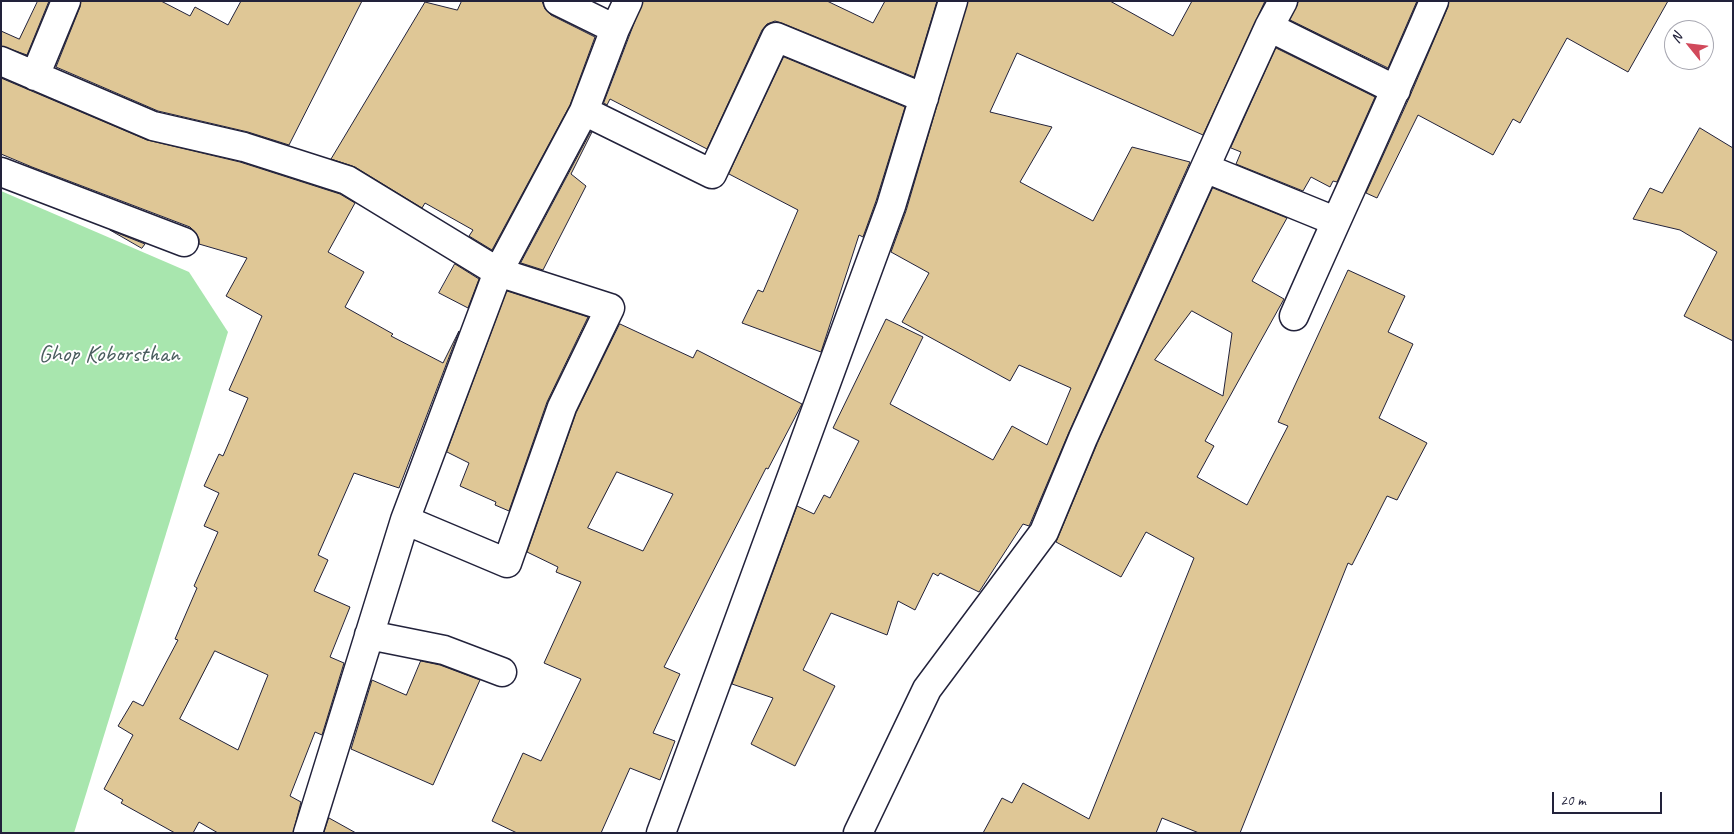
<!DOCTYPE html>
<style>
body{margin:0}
#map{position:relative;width:1734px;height:834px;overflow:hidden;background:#fff;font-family:Caveat,sans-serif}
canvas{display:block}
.frame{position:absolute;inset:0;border:2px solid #22223b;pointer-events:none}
.north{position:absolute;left:1664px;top:20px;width:50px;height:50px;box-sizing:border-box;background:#fff;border:1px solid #a7a7b1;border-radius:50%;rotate:299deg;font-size:14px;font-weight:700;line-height:20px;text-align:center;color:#22223b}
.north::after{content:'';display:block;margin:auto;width:18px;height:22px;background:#d1495b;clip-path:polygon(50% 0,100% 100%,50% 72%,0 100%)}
.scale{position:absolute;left:1552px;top:792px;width:110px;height:22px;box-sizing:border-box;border:2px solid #22223b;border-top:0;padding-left:6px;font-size:15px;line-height:18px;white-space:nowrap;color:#22223b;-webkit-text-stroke:4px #fff;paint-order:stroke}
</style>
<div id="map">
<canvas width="1734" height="834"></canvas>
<div class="frame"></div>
<div class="north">N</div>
<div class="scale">20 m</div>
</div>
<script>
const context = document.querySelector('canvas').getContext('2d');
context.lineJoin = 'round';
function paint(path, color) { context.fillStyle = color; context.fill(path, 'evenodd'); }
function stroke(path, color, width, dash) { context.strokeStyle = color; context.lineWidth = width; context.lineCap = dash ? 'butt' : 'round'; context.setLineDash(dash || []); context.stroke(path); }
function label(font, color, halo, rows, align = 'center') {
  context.font = font + ' Caveat,sans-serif'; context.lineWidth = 4; context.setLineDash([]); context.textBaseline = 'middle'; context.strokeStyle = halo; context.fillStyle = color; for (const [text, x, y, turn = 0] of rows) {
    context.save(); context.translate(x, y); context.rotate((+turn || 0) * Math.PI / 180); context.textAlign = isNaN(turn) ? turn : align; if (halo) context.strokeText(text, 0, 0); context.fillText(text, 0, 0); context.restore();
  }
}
paint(new Path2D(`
 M1 191 189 272 228 332 74 833H1Z`), '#a8e6ae');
const building = new Path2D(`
 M38 1H49L27 55 1 46V31L19 39Z
 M81 1H161L190 16 195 7 228 25 241 1H362L289 145 248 132 158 111 56 67 80 7Z
 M462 1H542L545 9 551 15 595 37 570 105 492 250 469 236 473 230 425 203 422 208 355 167 331 159 425 2 457 10Z
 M643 1H827L873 23 885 1H937L914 77 782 23 775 21 767 24 762 30 707 149 610 99 607 105 604 103Z
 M968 1H1110L1173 36 1192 1H1265L1203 135 1017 53 990 112 1052 127 1020 182 1093 221 1132 147 1190 162 1069 432 1030 524 1029 526 1023 524 979 592 940 573 938 576 933 573 915 610 898 601 887 635 831 613 803 670 835 686 795 766 751 744 773 698 732 684 797 506 814 514 824 495 830 498 859 441 833 428 886 319 923 337 890 404 993 460 1012 426 1047 445 1071 388 1019 365 1010 381 902 322 929 273 891 252 906 211Z
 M1299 1H1417L1388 68 1290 20Z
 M1449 1H1668L1628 72 1567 38 1520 123 1513 119 1493 155 1418 115 1377 198 1366 193 1410 96 1448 7Z
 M1276 48 1375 97 1337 182 1333 181 1330 187 1311 177 1303 191 1236 164 1241 152 1231 148Z
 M784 57 905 107 876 201 863 237 859 235 821 352 742 323 758 290 763 292 798 210 729 174Z
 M1 78 147 140 240 162 340 194 355 203 328 252 364 272 345 307 393 334 391 336 443 363 459 331 399 488 354 473 318 555 328 560 314 591 350 607 330 657 344 663 322 735 315 732 290 796 301 802 293 833H218L199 822 193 833H175L121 803 123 800 104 789 133 735 118 726 133 701 143 706 178 640 175 639 197 588 194 586 218 532 204 526 219 493 204 486 219 454 223 456 248 398 229 390 262 316 226 296 247 258 199 244V239L196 233 190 227 32 167 1 154ZM215 651 268 675 238 750 180 719Z
 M1700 128 1733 148V341L1684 316 1717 252 1680 230 1633 219 1650 188 1662 193Z
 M591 132H592L571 174 586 186 543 270 521 263Z
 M1213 188 1287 218 1252 281 1284 299 1205 441 1214 446 1197 477 1247 505 1288 426 1278 422 1348 270 1405 296 1388 332 1413 344 1379 418 1427 443 1397 500 1387 496 1352 565 1348 563 1240 833H1199L1162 818 1156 833H983L1002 798 1012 803 1023 783 1089 819 1194 558 1146 532 1121 577 1056 542 1097 444ZM1192 311 1232 333 1223 396 1155 360Z
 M110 230 145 244 142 248Z
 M455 264 479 279 468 308 439 293Z
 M507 291 588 317 547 402 509 511 495 505 496 502 460 486 469 463 447 452Z
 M620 324 693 358 697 350 802 404 768 469 766 468 664 667 680 674 653 733 675 741 660 780 630 768 601 833H517L492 821 523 753 541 761 581 679 544 663 581 582 556 572 558 567 527 552 576 413ZM617 472 673 494 643 551 588 528Z
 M421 661 440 665 480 680 433 785 351 749 372 680 406 695Z
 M329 818 356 833H324Z`);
paint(building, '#dfc796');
stroke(building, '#22223b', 1);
const minor = new Path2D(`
 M558 1 615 29 628 1
 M1269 27 1396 90
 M1 61 153 126 244 147 347 180 498 272 405 520 308 833
 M35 76 66 1
 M584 111 615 29
 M1205 168 1335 221
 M1 172 184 242
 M1294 316C1340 211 1389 107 1434 1
 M405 520 507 563 562 407 610 308 498 272 584 111 712 174 776 37 924 98
 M369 635 444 650 502 672
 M661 833 891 206 953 1
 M858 833 927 689 1044 532 1083 438 1230 112 1269 27 1283 1`);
stroke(minor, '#22223b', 31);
stroke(minor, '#fff', 28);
label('24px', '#4a5d5e', '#fff', [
 ["Ghop Koborsthan",109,355]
]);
</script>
